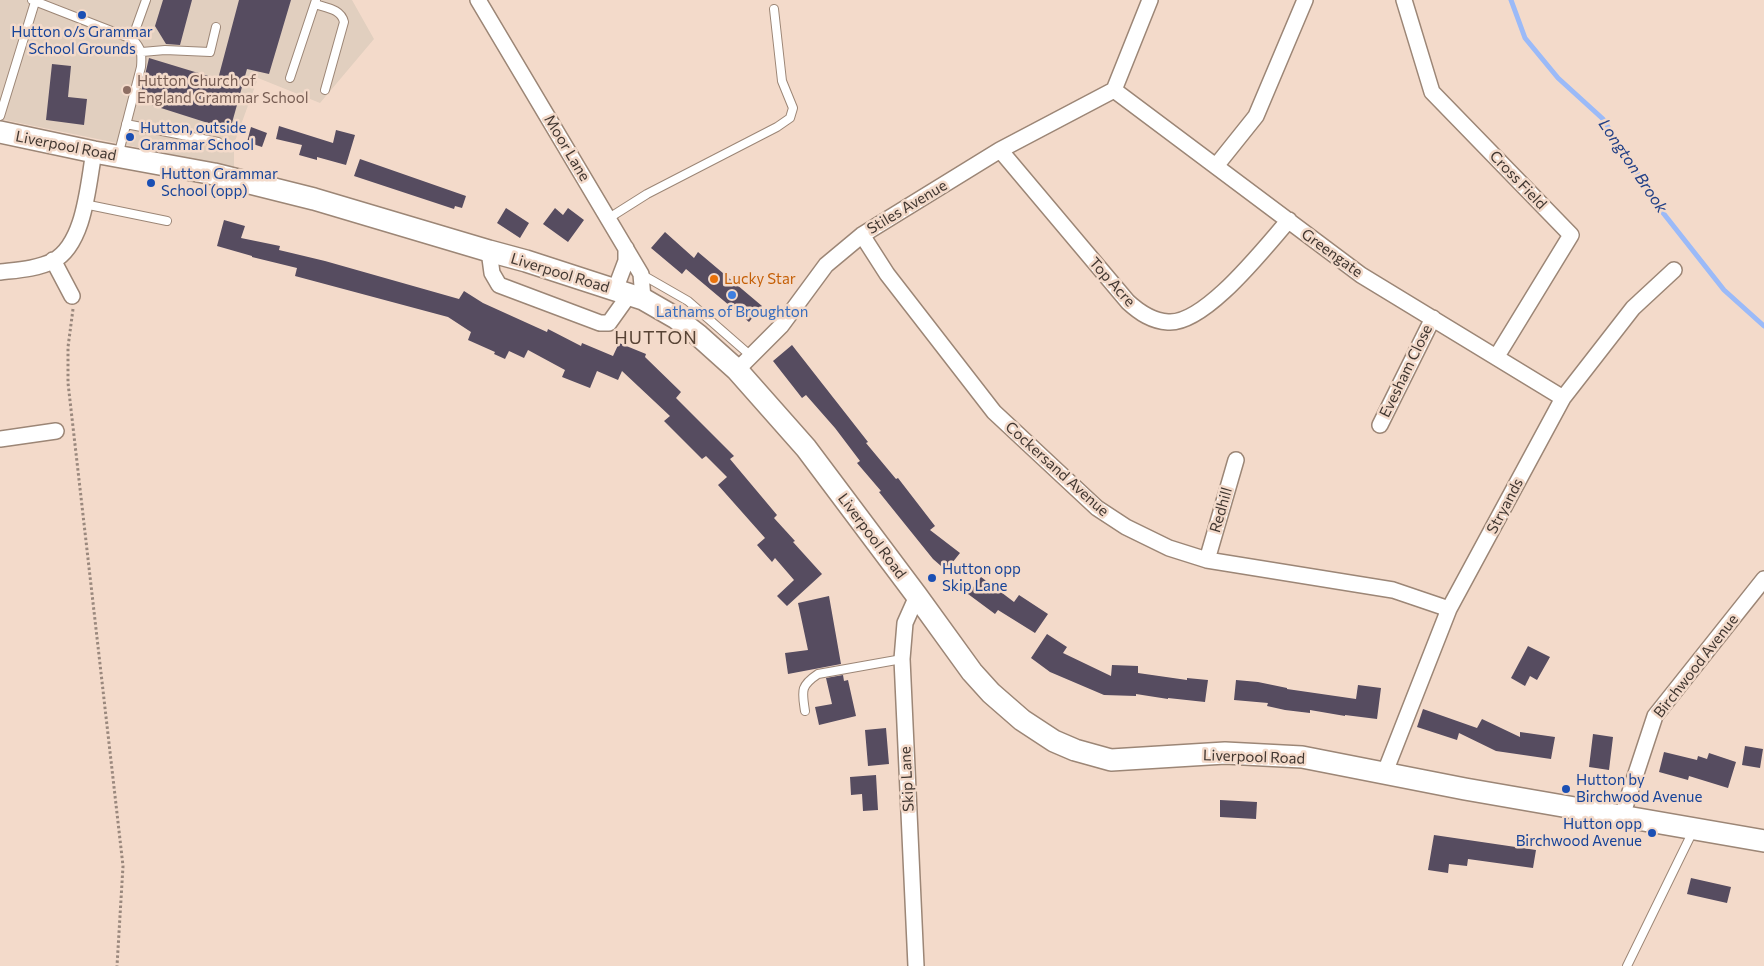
<!DOCTYPE html>
<style>
body{margin:0}
canvas{display:block;background:#f3daca}
</style>
<canvas width="1764" height="966"></canvas>
<script>
const context = document.querySelector('canvas').getContext('2d');
context.lineJoin = 'round';
function paint(path, color) { context.fillStyle = color; context.fill(path, 'evenodd'); }
function stroke(path, color, width, dash) { context.strokeStyle = color; context.lineWidth = width; context.lineCap = dash ? 'butt' : 'round'; context.setLineDash(dash || []); context.stroke(path); }
function label(font, color, halo, rows, align = 'center') {
  context.font = font + ' Commissioner,sans-serif'; context.lineWidth = 5; context.setLineDash([]); context.textBaseline = 'middle'; context.strokeStyle = halo; context.fillStyle = color; for (const [text, x, y, turn = 0] of rows) {
    context.save(); context.translate(x, y); context.rotate((+turn || 0) * Math.PI / 180); context.textAlign = isNaN(turn) ? turn : align; if (halo) context.strokeText(text, 0, 0); context.fillText(text, 0, 0); context.restore();
  }
}
paint(new Path2D(`
 M0 0H352L374 39 320 103 258 78 234 144V167L0 119Z`), '#e1cfbf');
stroke(new Path2D(`
 M1511 0 1525 38 1558 78 1603 119 1660 209 1724 290 1764 326`), '#9bbaf8', 5);
paint(new Path2D(`
 M163 0H192L180 45 166 44 155 26Z
 M239 0H291L269 74 247 69 230 130 139 101 149 58 218 79Z
 M52 64 71 66 68 97 87 99 84 125 46 120Z
 M279 126 333 143 336 130 355 135 346 165 317 157V160L299 155 302 145 276 139Z
 M251 127 267 133 262 147 247 142Z
 M360 159 466 196 462 208 455 206 454 209 354 176Z
 M506 208 529 223 520 238 497 223Z
 M555 208 563 215 568 208 584 220 568 242 543 224Z
 M224 220 245 226 241 238 280 246 279 250 325 261 459 299 464 291 483 303 547 332 548 329 581 346 582 343 613 356 619 343 646 354 645 357 681 392 676 398 734 456 730 459 777 515 774 518 795 541 793 542 822 574 787 606 777 596 794 580 775 558 772 562 757 545 765 538 718 485 727 477 706 456 702 459 664 421 670 416 622 371 618 380 597 371 590 388 562 377 565 370 528 350 524 358 509 351 505 359 494 354 495 352 468 340 471 332 448 317 295 276 297 268 252 257V256L217 246Z
 M665 232 694 258 698 252 762 306 749 322 686 269 682 274 651 248Z
 M792 345 868 442 866 443 896 479 898 478 935 526 930 530 960 553 948 568 943 563 941 566 933 559 879 492 881 491 857 463 860 461 835 428 806 395 802 398 773 361Z
 M981 577 1014 602 1019 595 1048 614 1035 633 998 610 995 614 968 594Z
 M829 596 841 664 788 674 785 653 808 650 798 603Z
 M1047 634 1067 647 1063 653 1111 676 1112 665 1138 666V673L1187 680V678L1208 680 1205 702 1168 698V699L1136 694V696L1104 695 1050 672 1031 658Z
 M1528 646 1550 657 1537 680 1530 676 1525 686 1511 678Z
 M843 675 844 681 848 680 856 716 819 725 815 707 832 704 826 678Z
 M1236 680 1258 682 1287 688V689L1356 699 1358 685 1381 688 1377 719 1345 715V716L1310 710V713L1285 710 1267 706 1268 703 1234 700Z
 M1423 709 1477 728 1482 719 1520 737V732L1555 737 1551 759 1496 751 1459 733 1457 740 1417 727Z
 M886 728 889 764 868 766 865 730Z
 M1593 734 1613 737 1609 770 1589 767Z
 M1745 746 1763 749 1760 768 1742 765Z
 M1664 752 1697 760 1698 756 1707 759 1709 753 1736 762 1728 788 1689 776 1688 780 1659 772Z
 M876 775 878 810 863 811 862 794 851 795 850 777Z
 M1220 800 1257 802 1256 819 1220 817Z
 M1434 835 1536 850 1533 868 1468 859 1467 866 1449 864 1448 873 1428 870Z
 M1691 878 1731 887 1727 903 1687 894Z`), '#564c60');
const lane = new Path2D(`
 M32 0 132 39C142 48 142 55 141 67L118 156
 M315 4C327 8 341 9 344 22L325 90
 M132 39 146 0
 M142 52 165 50 210 52 216 27
 M290 78 316 0
 M0 116 35 2
 M126 124 218 142
 M84 204 167 221
 M609 218 647 194 777 127 790 118 793 108 782 81 774 9
 M641 274 688 301 751 356
 M805 711C802 691 800 686 818 674L902 659
 M1627 966 1693 831`);
const street = new Path2D(`
 M478 0 641 274 643 299
 M1404 0 1432 92 1571 235 1497 356
 M1114 90 1361 275 1563 398
 M1114 90 1150 0
 M1000 150 1128 302C1140 313 1152 321 1168 322 1205 325 1265 247 1289 220
 M1216 166 1256 116 1305 0
 M862 235 887 274 994 412 1097 508 1126 527 1169 548 1207 560 1393 590 1449 609
 M489 251 492 273 499 285 600 323H609L629 295
 M53 260 72 296
 M0 272C17 270 37 269 53 261 85 244 88 184 94 152
 M615 290 626 261V248
 M737 370 781 326 826 265 862 235 1000 150 1114 90
 M1380 425 1433 318
 M0 439 56 431
 M1207 560 1236 460
 M1385 772 1449 609 1563 398 1633 308 1674 270
 M1622 816 1655 716 1764 579
 M916 966 902 659 905 623 917 596`);
const secondary = new Path2D(`
 M0 132 94 152 214 174 314 199 489 251 526 261 643 299 676 318 698 335 737 370 806 448 917 596 972 672 991 693 1022 720 1054 741 1075 750 1111 760 1225 753 1302 757 1465 789 1764 841`);
stroke(lane, '#9c8676', 10);
stroke(street, '#9c8676', 18);
stroke(secondary, '#9c8676', 24);
stroke(new Path2D(`
 M73 309 68 347V383L123 866 117 966`), '#9a887d', 3, [2.5, 2.5]);
stroke(lane, '#fff', 8);
stroke(street, '#fff', 15);
stroke(secondary, '#fff', 21);
for (const [x, y, r, color] of [
 [82,15,5,"#1a4fb4"],
 [127,90,5,"#8d6e63"],
 [130,137,5,"#1a4fb4"],
 [151,183,5,"#1a4fb4"],
 [714,279,5,"#e8710a"],
 [732,295,5,"#3f7fe0"],
 [932,578,5,"#1a4fb4"],
 [1566,789,5,"#1a4fb4"],
 [1652,833,5,"#1a4fb4"]
]) { const dot = new Path2D(); dot.arc(x, y, r, 0, 2 * Math.PI); context.fillStyle = color; context.fill(dot); stroke(dot, '#f3daca', 2); }
label('15px', '#164399', '#f3daca', [
 ["Hutton o/s Grammar",82,32,"center"],
 ["School Grounds",82,49,"center"],
 ["Hutton, outside",140,128],
 ["Grammar School",140,145],
 ["Hutton Grammar",161,174],
 ["School (opp)",161,191],
 ["Hutton opp",942,569],
 ["Skip Lane",942,586],
 ["Hutton by",1576,780],
 ["Birchwood Avenue",1576,797],
 ["Hutton opp",1642,824,"right"],
 ["Birchwood Avenue",1642,841,"right"]
], 'left');
label('15px', '#785e54', '#f3daca', [
 ["Hutton Church of",137,81],
 ["England Grammar School",137,98]
], 'left');
label('15px', '#403630', '#f3daca', [
 ["Liverpool Road",66,146,11],
 ["Moor Lane",567,148,59],
 ["Cross Field",1518,180,46],
 ["Stiles Avenue",907,207,-31],
 ["Greengate",1332,253,36],
 ["Liverpool Road",560,273,17],
 ["Top Acre",1112,282,48],
 ["Evesham Close",1406,371,-64],
 ["Cockersand Avenue",1057,469,42],
 ["Stryands",1505,506,-62],
 ["Redhill",1221,510,-74],
 ["Liverpool Road",872,536,53],
 ["Birchwood Avenue",1696,666,-52],
 ["Liverpool Road",1254,757,2],
 ["Skip Lane",907,779,-93]
]);
label('15px', '#c56008', '#f3daca', [
 ["Lucky Star",724,279]
], 'left');
label('15px', '#366cbe', '#f3daca', [
 ["Lathams of Broughton",732,312]
]);
label('italic 16px', '#203f86', '#f3daca', [
 ["Longton Brook",1633,166,56]
]);
context.letterSpacing = '1px';
label('18px', '#574335', '#f3daca', [
 ["HUTTON",656,338]
]);
context.letterSpacing = '0px';
</script>
